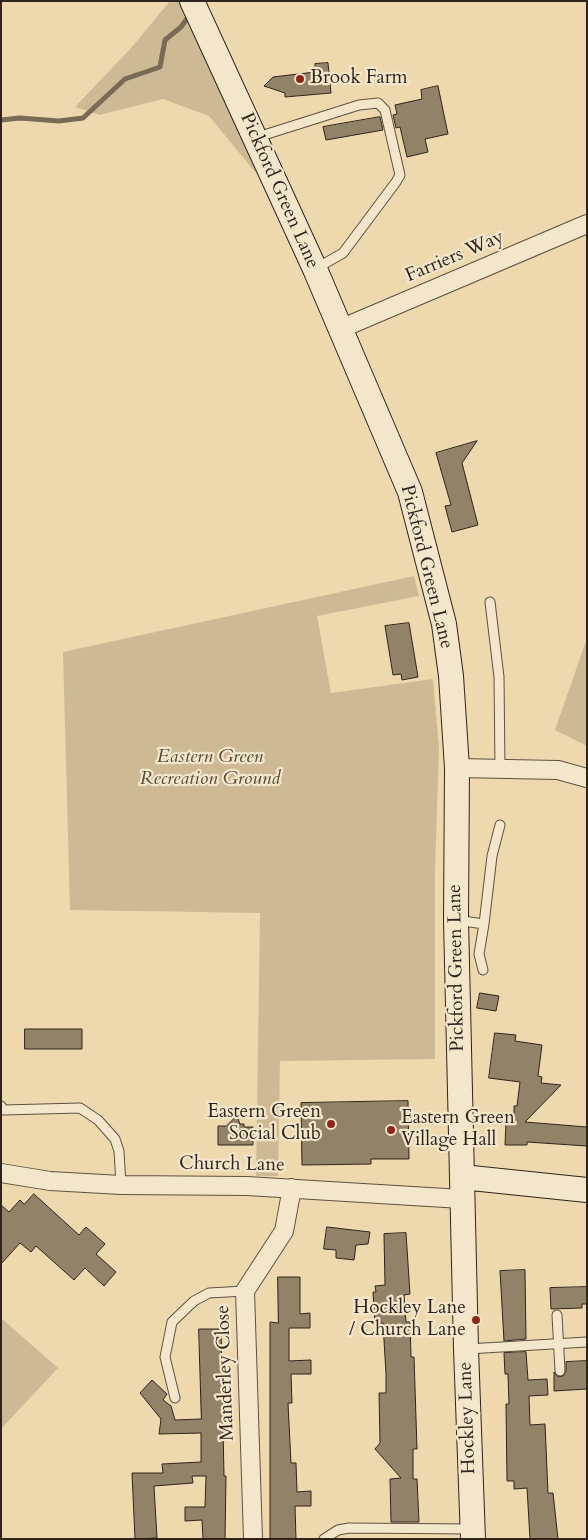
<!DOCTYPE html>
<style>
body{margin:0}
#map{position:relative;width:588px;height:1540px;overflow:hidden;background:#eed9ae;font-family:Cardo,serif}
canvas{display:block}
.frame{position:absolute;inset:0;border:2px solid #2e241d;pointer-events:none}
</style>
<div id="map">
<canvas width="588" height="1540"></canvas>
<div class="frame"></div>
</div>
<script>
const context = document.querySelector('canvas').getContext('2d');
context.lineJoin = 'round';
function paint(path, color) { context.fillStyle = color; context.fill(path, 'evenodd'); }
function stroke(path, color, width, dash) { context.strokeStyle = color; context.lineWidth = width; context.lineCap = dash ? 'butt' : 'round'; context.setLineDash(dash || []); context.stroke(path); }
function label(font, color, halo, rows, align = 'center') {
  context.font = font + ' Cardo,serif'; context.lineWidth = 4.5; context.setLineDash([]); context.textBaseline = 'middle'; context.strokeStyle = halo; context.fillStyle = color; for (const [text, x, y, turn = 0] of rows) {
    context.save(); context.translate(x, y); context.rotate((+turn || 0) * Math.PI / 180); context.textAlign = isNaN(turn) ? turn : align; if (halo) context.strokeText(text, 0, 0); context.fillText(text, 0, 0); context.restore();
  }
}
paint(new Path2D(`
 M170 1H181L250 148 256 173 209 116 163 99 99 115 75 107 131 48Z
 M414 576 419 596 317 616 331 693 433 679 439 748 435 871V1059L280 1061 278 1176H256L260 913 70 910 63 652Z
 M587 638V746L555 730Z
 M1 1318 58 1368 2 1428H1Z`), '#cdba95');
stroke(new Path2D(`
 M1 120 20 118 59 121 83 118 125 79 160 67 165 40 181 27 191 13`), '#7a6b57', 5);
const building = new Path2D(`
 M328 63 331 93 285 97V93L264 86 273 77 315 72V64Z
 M438 86 448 134 425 139 428 152 407 157 400 127 396 128 393 115 397 114 395 105 422 99 421 90Z
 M380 117 383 130 326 140 323 127Z
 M477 441 462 463 478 525 452 532 445 506 451 505 436 453Z
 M409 623 418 677 402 680 401 674 393 675 385 626Z
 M480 993 499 996 496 1011 477 1008Z
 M25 1029H82V1049H25Z
 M495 1033 516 1035 515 1041 542 1045 538 1076 542 1077 541 1083 561 1085 525 1122 587 1127V1146L527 1142V1145H505L506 1123 514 1124V1106H517L520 1082 489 1078Z
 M408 1101 409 1159H371V1164L302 1165 301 1103Z
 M237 1116 240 1124H244V1127H253V1145H218V1126H226Z
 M34 1194 79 1235 86 1227 105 1244 96 1254 116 1272 104 1286 85 1268 74 1280 36 1246 31 1252 20 1243 1 1264V1205L9 1212 20 1200 24 1204Z
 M327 1227 370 1232 368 1244 356 1245 354 1260 336 1258V1250L324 1249Z
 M406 1233 410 1294 404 1295 406 1322H410L411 1357H414L417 1449H413V1479H417L419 1522H391L390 1479 401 1478 375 1449 380 1443 379 1393H386V1374L383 1323 375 1324 373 1292H376L375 1286 385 1285 384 1234Z
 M525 1270 526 1339 504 1341 500 1271Z
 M278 1277H300V1314L310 1313V1328H289V1361L311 1360V1374H291L292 1403H288L291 1463H296L297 1492 311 1491V1506H295L296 1539H270V1322L278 1323Z
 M587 1287V1304H582V1308L551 1309 550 1288Z
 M199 1329H221L224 1476H226L225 1539H203L202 1520 185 1521V1507H205L206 1476H192L193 1483 154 1486 157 1538 135 1539 132 1473H163L162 1464 201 1462V1433L159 1434 161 1419 140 1393 152 1380 167 1394 163 1400 171 1406 175 1420 201 1419Z
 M526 1352 528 1380 547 1379 548 1395 529 1396 530 1425 545 1424 548 1493H553L558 1539H530L527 1488 514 1489V1481H507L506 1404H509L508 1374H505L504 1353Z
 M587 1361V1389L554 1391V1372L558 1377 563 1376 566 1371V1362Z`);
paint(building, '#928268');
stroke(building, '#2e241d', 1);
const lane = new Path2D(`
 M257 138 264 135 359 105 378 103 385 110 400 175 396 182 343 253 315 269
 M490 602 499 677 500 768
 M456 920 484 924 492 856 500 825
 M483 970 479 954 484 924
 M1 1106 3 1110 80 1108 98 1120 115 1139 119 1151 121 1185
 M557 1315 560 1371
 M467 1349 587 1342
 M175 1398 165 1357 172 1322 194 1301 209 1293 245 1291
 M324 1539 338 1530 349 1528 471 1529`);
const street = new Path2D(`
 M340 329 587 224
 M457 768 558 770 587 778
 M1 1173 50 1181 121 1185 247 1186 462 1199
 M253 1539 245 1291 284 1231 292 1188`);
const secondary = new Path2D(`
 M192 1 315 269 410 492 444 624 451 676 457 768 456 920 466 1349 473 1539
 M462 1177 587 1190`);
stroke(lane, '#5e5141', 11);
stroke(street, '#5e5141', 20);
stroke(secondary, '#2e241d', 26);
stroke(lane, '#f4e6ca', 9);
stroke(street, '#f4e6ca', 18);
stroke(secondary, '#f4e6ca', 24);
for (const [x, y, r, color] of [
 [300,79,5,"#8f2418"],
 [331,1124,5,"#8f2418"],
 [391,1130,5,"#8f2418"],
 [476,1320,5,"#8f2418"]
]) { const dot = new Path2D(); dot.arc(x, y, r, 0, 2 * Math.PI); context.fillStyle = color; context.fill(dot); stroke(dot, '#f4e6ca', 2); }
label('19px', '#2e241d', '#f4e6ca', [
 ["Brook Farm",310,79],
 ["Eastern Green",321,1113,"right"],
 ["Social Club",321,1135,"right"],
 ["Eastern Green",401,1119],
 ["Village Hall",401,1141],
 ["Hockley Lane",466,1309,"right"],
 ["/ Church Lane",466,1331,"right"]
], 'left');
label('19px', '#2e241d', '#f4e6ca', [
 ["Pickford Green Lane",279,191,66],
 ["Farriers Way",455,257,-23],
 ["Pickford Green Lane",426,567,76],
 ["Pickford Green Lane",457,968,-91],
 ["Church Lane",232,1165,1],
 ["Manderley Close",226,1373,-92],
 ["Hockley Lane",468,1418,-92]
]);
label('italic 19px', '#564a3b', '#f4e6ca', [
 ["Eastern Green",210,758],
 ["Recreation Ground",210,780]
]);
</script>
